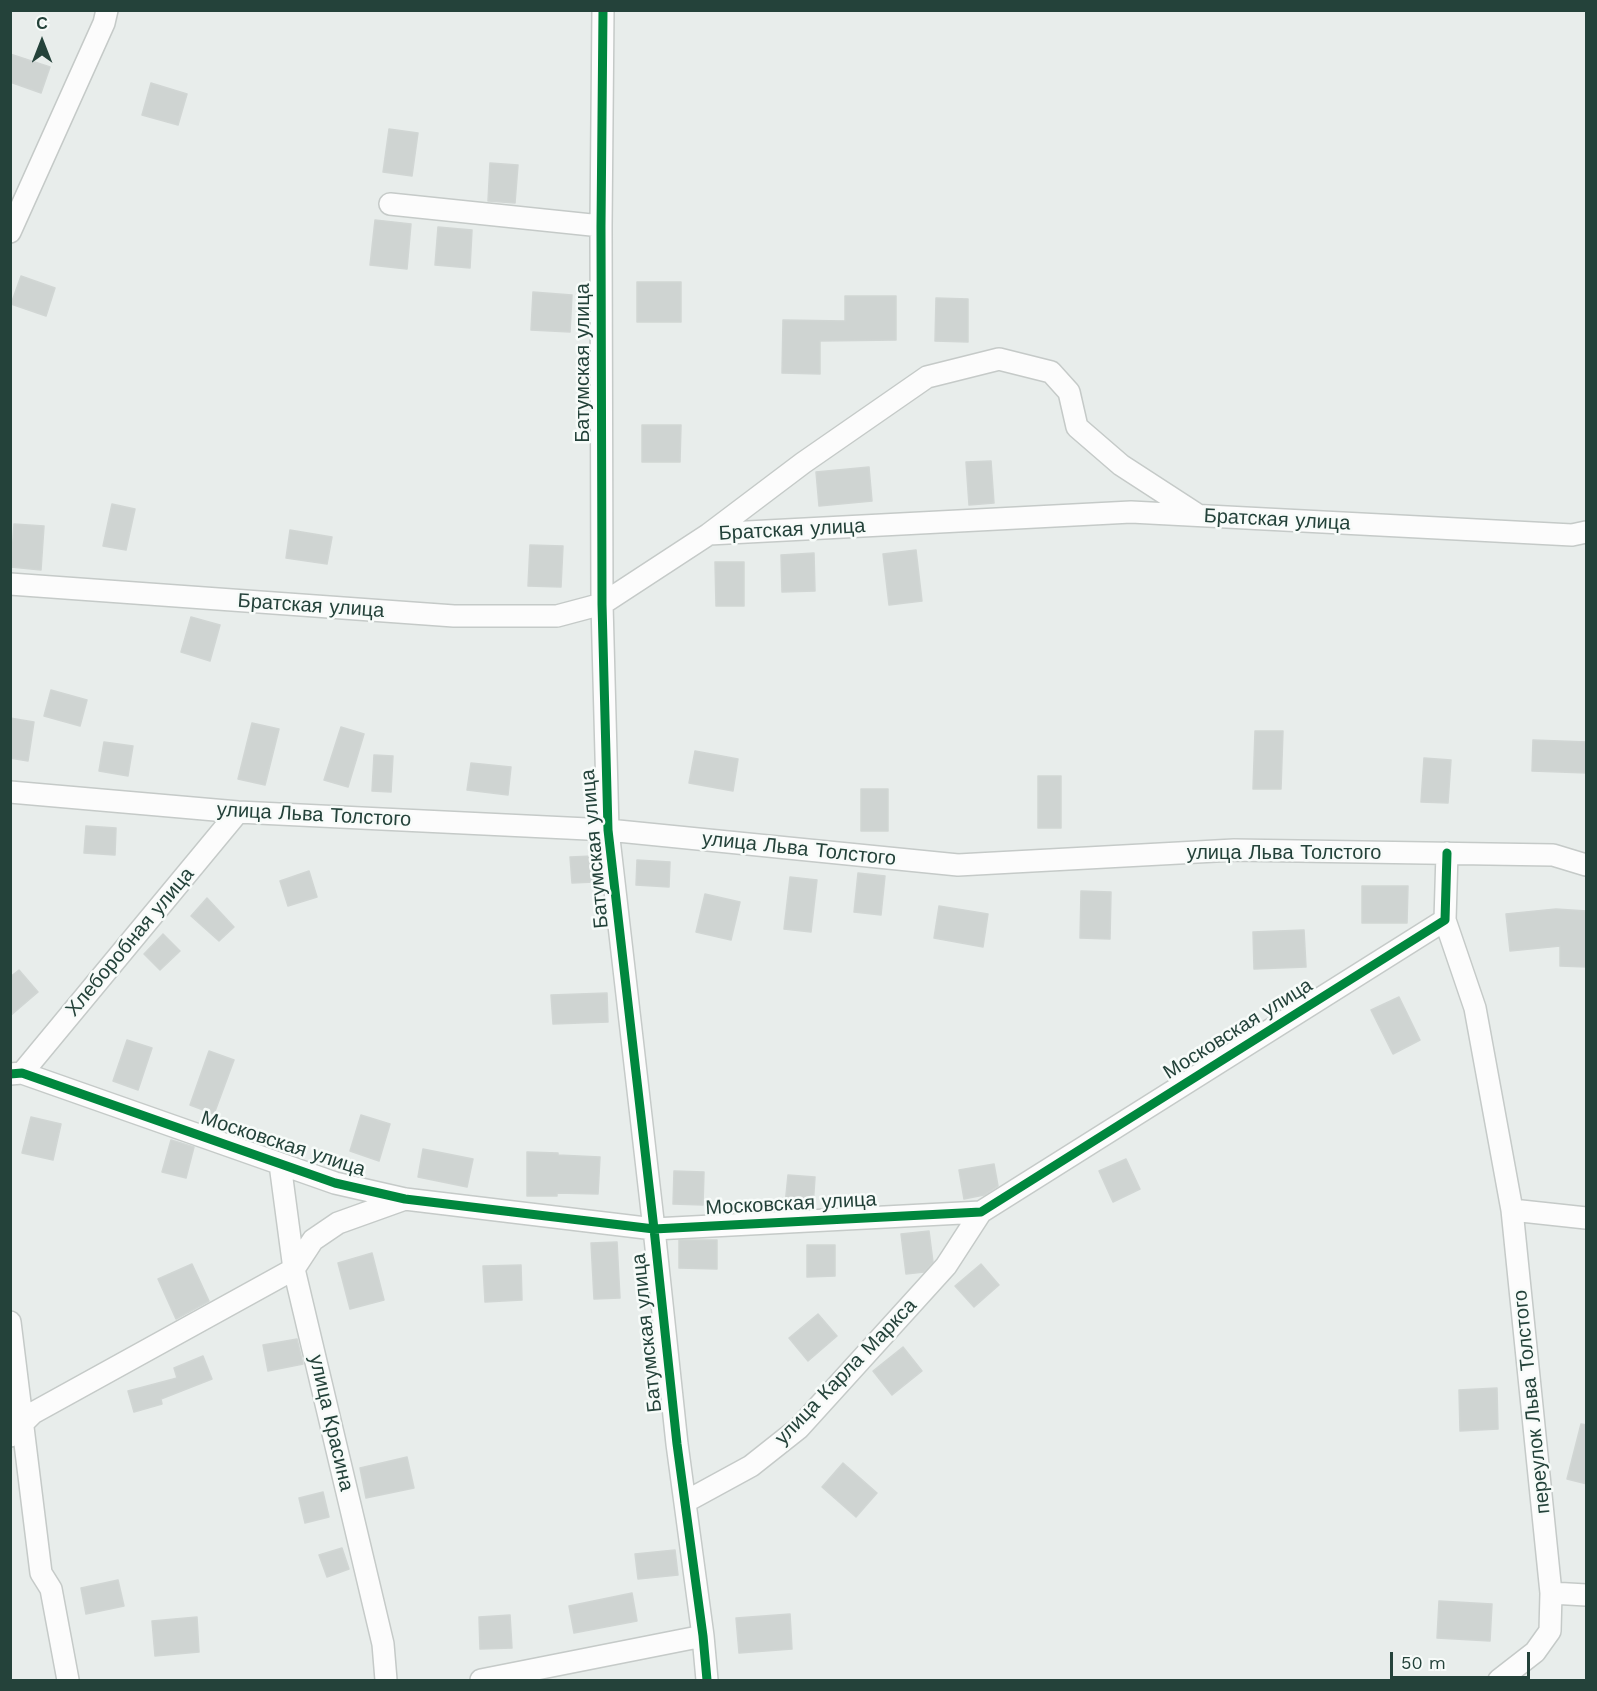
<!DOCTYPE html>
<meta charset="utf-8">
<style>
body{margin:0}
#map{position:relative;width:1597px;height:1691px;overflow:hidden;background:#e8edeb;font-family:"Work Sans",sans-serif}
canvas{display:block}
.frame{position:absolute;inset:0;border:12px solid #24423a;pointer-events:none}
.north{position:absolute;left:12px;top:12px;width:60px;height:60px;-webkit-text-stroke:4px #f7fbf9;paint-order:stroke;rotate:0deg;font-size:16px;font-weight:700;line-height:24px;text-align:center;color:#24423a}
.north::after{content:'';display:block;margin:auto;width:21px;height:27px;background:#24423a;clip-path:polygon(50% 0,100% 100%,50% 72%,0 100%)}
.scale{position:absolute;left:1390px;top:1652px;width:140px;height:27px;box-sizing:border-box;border:3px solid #24423a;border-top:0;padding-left:8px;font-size:18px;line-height:21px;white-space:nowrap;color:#24423a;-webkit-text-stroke:4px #f7fbf9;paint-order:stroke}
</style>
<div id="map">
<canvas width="1597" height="1691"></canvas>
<div class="frame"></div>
<div class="north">С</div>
<div class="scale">50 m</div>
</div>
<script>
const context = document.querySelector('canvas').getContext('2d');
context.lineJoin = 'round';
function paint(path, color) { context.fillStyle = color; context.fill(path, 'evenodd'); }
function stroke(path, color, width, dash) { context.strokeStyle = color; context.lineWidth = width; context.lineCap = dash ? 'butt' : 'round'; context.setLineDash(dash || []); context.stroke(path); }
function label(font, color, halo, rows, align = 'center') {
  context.font = font + ' "Work Sans",sans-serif'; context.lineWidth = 5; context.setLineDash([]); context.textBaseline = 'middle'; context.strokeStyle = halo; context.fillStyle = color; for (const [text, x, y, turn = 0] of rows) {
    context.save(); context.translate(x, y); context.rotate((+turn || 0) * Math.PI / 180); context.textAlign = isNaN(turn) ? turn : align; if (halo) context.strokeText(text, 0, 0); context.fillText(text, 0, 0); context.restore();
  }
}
const building = new Path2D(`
 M10 54 50 67 41 93 10 82Z
 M151 83 187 94 178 125 142 115Z
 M389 129 418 133 412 176 383 172Z
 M490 163 518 165 515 203 488 201Z
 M375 220 411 224 407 269 370 265Z
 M438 227 472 230 470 268 435 265Z
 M21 276 55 288 46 316 11 304Z
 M637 282H681V322H637Z
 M533 292 572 295 570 332 531 330Z
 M845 296H896V340L820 341V374L782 373 783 320 845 321Z
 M936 298 968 299V342L935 341Z
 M642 425H681L680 462H642Z
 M991 461 994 503 969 505 966 462Z
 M869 467 872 501 819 506 816 472Z
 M112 504 135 509 126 550 103 546Z
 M14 524 44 526 41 570 11 567Z
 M290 530 332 537 327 564 286 558Z
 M530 545 563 546 561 587 528 586Z
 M916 550 922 601 889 605 883 554Z
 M814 553 815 591 782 592 781 555Z
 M715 562H744V606H716Z
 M191 617 220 625 210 661 181 652Z
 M51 690 87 700 80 726 44 716Z
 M10 718 34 722 28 761 10 758Z
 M252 723 279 729 265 785 238 779Z
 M341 727 364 734 348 787 324 780Z
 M1255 731H1283L1281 789H1253Z
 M1533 740 1587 742V773L1532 771Z
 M104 742 133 746 128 776 99 771Z
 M695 751 738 759 733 791 689 783Z
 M374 755 393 756 391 792 372 791Z
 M1424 758 1451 760 1448 803 1421 802Z
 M471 763 511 767 508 795 467 790Z
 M1038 776H1061V828H1038Z
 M861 789H888V831H861Z
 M86 826 116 828 115 855 84 853Z
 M593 856 594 882 572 883 570 857Z
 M637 860 670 862 669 887 636 885Z
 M309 871 317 897 288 906 280 881Z
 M858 873 885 876 881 915 854 912Z
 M790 877 817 880 811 932 784 929Z
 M1362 886H1408L1407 923H1362Z
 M1081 891 1111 892 1110 939 1080 938Z
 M705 894 740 902 731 940 696 932Z
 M207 898 234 927 219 941 191 916Z
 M939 906 988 914 983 947 934 938Z
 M1556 909 1587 911V967L1560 966V946L1510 951 1506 914Z
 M1304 930 1306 967 1254 969 1253 932Z
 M163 934 180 951 160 970 144 954Z
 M19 970 38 992 10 1016V977Z
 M607 993 608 1022 553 1024 551 995Z
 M1399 997 1420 1040 1393 1054 1371 1010Z
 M127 1040 152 1048 138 1090 113 1081Z
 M209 1051 234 1060 214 1114 190 1105Z
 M361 1115 390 1124 379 1161 350 1151Z
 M31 1117 61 1124 53 1160 22 1153Z
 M171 1140 194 1147 186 1178 162 1172Z
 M423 1149 473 1159 467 1187 418 1177Z
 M527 1152 558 1153V1155L600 1157 598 1194 557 1193V1196H527Z
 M1126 1159 1140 1189 1113 1202 1099 1171Z
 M994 1164 998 1186 984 1195 964 1199 959 1170Z
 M674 1171 704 1172 703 1205 673 1204Z
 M788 1175 815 1177 813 1207 785 1205Z
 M929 1231 933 1262 924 1272 906 1274 901 1234Z
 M679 1240H717V1269L679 1268Z
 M617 1242 620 1298 594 1299 591 1243Z
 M807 1245H835V1276L807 1277Z
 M372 1253 384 1300 350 1309 338 1263Z
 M192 1264 209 1301 176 1319 158 1279Z
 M981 1264 999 1285 974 1307 955 1286Z
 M521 1265 522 1300 485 1302 483 1266Z
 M818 1314 837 1336 808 1361 789 1338Z
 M297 1339 303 1364 268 1371 263 1345Z
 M903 1347 922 1371 892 1395 873 1371Z
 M203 1356 212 1379 161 1399 162 1404 134 1412 128 1391 177 1378 174 1368Z
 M1497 1388 1498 1429 1460 1431 1459 1390Z
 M1581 1424 1587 1425V1484L1567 1479Z
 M407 1457 414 1488 366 1498 360 1468Z
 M843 1463 877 1493 856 1517 822 1487Z
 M323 1492 329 1517 305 1523 299 1498Z
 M342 1548 349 1569 327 1577 319 1555Z
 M675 1550 678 1575 638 1579 635 1554Z
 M118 1580 124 1606 86 1614 81 1588Z
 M632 1593 637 1621 574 1633 569 1606Z
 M1439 1601 1492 1604 1490 1641 1437 1638Z
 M790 1614 792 1649 739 1653 736 1618Z
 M510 1615 512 1648 480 1649 479 1617Z
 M197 1617 199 1652 155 1656 152 1621Z`);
paint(building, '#cfd4d2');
stroke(building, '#d1d6d4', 1.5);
const minor = new Path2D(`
 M603 10 601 226 602 604 608 830 654 1229 677 1444 703 1636 707 1680
 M390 204 601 226
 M10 232 104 23 107 10
 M709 534 803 463 927 377 999 359 1051 372 1069 392 1077 427 1121 465 1198 515
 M10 584 454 616H557L602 604 709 534 1131 512 1572 535 1586 532
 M10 792 238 812 608 830 958 865 1234 850 1553 855 1586 865
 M1445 920 1475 1008 1512 1210 1551 1593 1550 1631 1535 1652 1499 1680
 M22 1073 238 812
 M10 1074 22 1073 335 1183 405 1199 654 1229 981 1212 1445 920 1447 853
 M280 1164 294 1269 383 1644 386 1680
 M1512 1210 1586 1218
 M10 1322 41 1573 51 1589 68 1680
 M10 1436 33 1413 294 1269 313 1240 338 1223 405 1199
 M685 1502 751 1466 799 1428 946 1266 981 1212
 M1551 1593 1586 1595
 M481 1680 703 1636`);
stroke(minor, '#c5cac8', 24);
stroke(minor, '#fcfcfc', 21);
stroke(new Path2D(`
 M603 10 601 226 602 604 608 830 654 1229 677 1444 703 1636 707 1680
 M10 1074 22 1073 335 1183 405 1199 654 1229 981 1212 1445 920 1447 853`), '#00873e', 9);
label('20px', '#24423a', '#f7fbf9', [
 ["Батумская улица",583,363,-90],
 ["Братская улица",1277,520,3],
 ["Братская улица",792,530,-3],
 ["Братская улица",311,606,4],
 ["улица Льва Толстого",314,815,3],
 ["Батумская улица",595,849,-95],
 ["улица Льва Толстого",799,849,6],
 ["улица Льва Толстого",1284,853],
 ["Хлеборобная улица",130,942,-50],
 ["Московская улица",1238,1029,-32],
 ["Московская улица",283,1144,18],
 ["Московская улица",791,1204,-3],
 ["Батумская улица",647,1333,-96],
 ["улица Карла Маркса",846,1372,-46],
 ["переулок Льва Толстого",1532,1402,-96],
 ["улица Красина",331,1423,77]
]);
</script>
